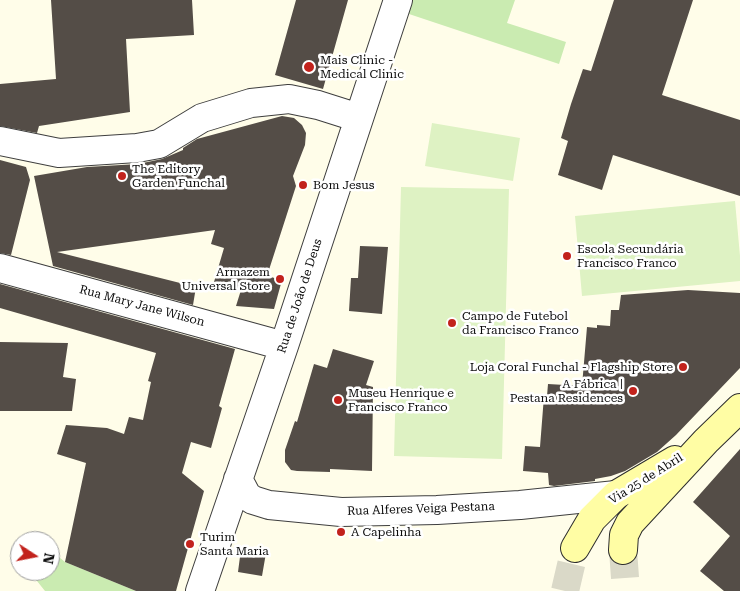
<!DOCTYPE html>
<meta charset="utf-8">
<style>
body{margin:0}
#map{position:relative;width:740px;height:591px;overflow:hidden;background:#fffde9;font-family:"Roboto Serif",serif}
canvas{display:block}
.north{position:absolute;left:10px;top:531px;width:50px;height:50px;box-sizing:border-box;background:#fff;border:1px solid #9d9d9d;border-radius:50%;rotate:101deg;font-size:14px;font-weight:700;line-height:20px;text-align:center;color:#0b0b0b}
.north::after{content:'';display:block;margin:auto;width:18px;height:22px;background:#c2221c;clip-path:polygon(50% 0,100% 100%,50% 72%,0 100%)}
</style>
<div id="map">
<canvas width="740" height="591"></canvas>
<div class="north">N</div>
</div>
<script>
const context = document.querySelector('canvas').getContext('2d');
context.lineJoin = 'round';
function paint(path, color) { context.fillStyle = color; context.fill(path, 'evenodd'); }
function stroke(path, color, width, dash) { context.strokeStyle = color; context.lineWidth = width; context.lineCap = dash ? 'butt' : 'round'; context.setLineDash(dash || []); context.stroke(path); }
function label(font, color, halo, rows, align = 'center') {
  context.font = font + ' "Roboto Serif",serif'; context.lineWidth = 5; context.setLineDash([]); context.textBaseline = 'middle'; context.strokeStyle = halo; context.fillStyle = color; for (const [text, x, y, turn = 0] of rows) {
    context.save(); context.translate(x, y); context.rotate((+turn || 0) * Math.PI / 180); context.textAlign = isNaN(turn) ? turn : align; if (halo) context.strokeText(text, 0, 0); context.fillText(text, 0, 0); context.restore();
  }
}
paint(new Path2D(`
 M407 0H515L507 23 566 42 559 64 403 12Z
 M50 553 59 557 65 562 136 591H45L29 571H50Z`), '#caebb1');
paint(new Path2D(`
 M432 123 520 138 513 181 425 166Z
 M401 187 509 189 502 459 394 456Z
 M735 201 740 256V281L582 296 575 216Z`), '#def2c3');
paint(new Path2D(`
 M51 0H192L194 35 126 39 130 112 39 126 37 133 0 126V84L56 79Z
 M296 0H348L323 89 275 75Z
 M614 0H693L662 95 740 120V196L613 155 602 190 558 175 568 141 561 138 571 104 583 69 591 71Z
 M282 116 294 118 302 125 306 133 305 145 293 176 296 186 267 276 282 280 274 309 236 306 241 290 214 282 224 248 211 244 215 230 57 252 196 287 193 305 53 266 34 176 87 167 138 164 162 159 183 150V148L197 139Z
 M0 160 26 167 30 180 11 255 0 253Z
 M360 246 388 247 382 314 349 311 351 278H358Z
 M0 284 235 349 219 406 222 408 211 448 191 442 182 473 204 491 176 591H136L65 562 86 463 57 454 66 425 107 428 124 434 129 417 143 420 151 382 148 381 156 353 0 308Z
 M688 290 740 293V368L676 435 657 452 625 471 611 476 595 479V481L554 486 549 485 548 473 523 471 525 446 540 447 544 396H547L548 384 582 386 587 327 597 328V325L610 326 611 310H619L621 295Z
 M0 342 68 343 63 377 76 379 72 411H0Z
 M333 349 374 361 366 385 373 387 372 471 330 469V472L297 471 291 470 285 462V450L295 421 297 422 314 364 327 368Z
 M740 449V591H724L700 571 730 536 693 502Z
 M241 549 266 553 262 576 238 572Z`), '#544d47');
stroke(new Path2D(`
 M623 550 626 591
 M565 591 575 548`), '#dad9c8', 28, [28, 14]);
const street = new Path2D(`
 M0 141 59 153 137 148 159 144 202 118 251 103 289 99 318 105 359 118
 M0 268 284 346
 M238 479 247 496 253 500 269 505 341 512 437 510 520 505 616 495
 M200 591 284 346 398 0`);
const secondary = new Path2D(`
 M575 548 592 519 616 495 675 460
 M623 550 624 535 630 523 706 441 740 408`);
stroke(street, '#3e3e3e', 30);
stroke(secondary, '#2d2d2d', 30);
stroke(street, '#fff', 28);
stroke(secondary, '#fffda4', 28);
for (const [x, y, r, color] of [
 [309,67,6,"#c2221c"],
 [122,176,5,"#c2221c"],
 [303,185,5,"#c2221c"],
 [567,256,5,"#c2221c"],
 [280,279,5,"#c2221c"],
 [452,323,5,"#c2221c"],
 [683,367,5,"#c2221c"],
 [633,391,5,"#c2221c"],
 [338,400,5,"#c2221c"],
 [341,532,5,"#c2221c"],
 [190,544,5,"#c2221c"]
]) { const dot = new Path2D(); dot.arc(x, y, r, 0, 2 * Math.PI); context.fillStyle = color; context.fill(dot); stroke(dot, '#fff', 2); }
label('12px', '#0b0b0b', '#fff', [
 ["Mais Clinic -",320,60],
 ["Medical Clinic",320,74],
 ["The Editory",132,169],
 ["Garden Funchal",132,183],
 ["Bom Jesus",313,185],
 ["Escola Secundária",577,249],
 ["Francisco Franco",577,263],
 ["Armazem",270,272,"right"],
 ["Universal Store",270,286,"right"],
 ["Campo de Futebol",462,316],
 ["da Francisco Franco",462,330],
 ["Loja Coral Funchal - Flagship Store",673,367,"right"],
 ["A Fábrica |",623,384,"right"],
 ["Pestana Residences",623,398,"right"],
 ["Museu Henrique e",348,393],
 ["Francisco Franco",348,407],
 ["A Capelinha",351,532],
 ["Turim",200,537],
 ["Santa Maria",200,551]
], 'left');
label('12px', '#0b0b0b', '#fff', [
 ["Rua de João de Deus",300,296,-72],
 ["Rua Mary Jane Wilson",142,306,15],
 ["Via 25 de Abril",646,479,-32],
 ["Rua Alferes Veiga Pestana",421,509,-2]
]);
</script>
